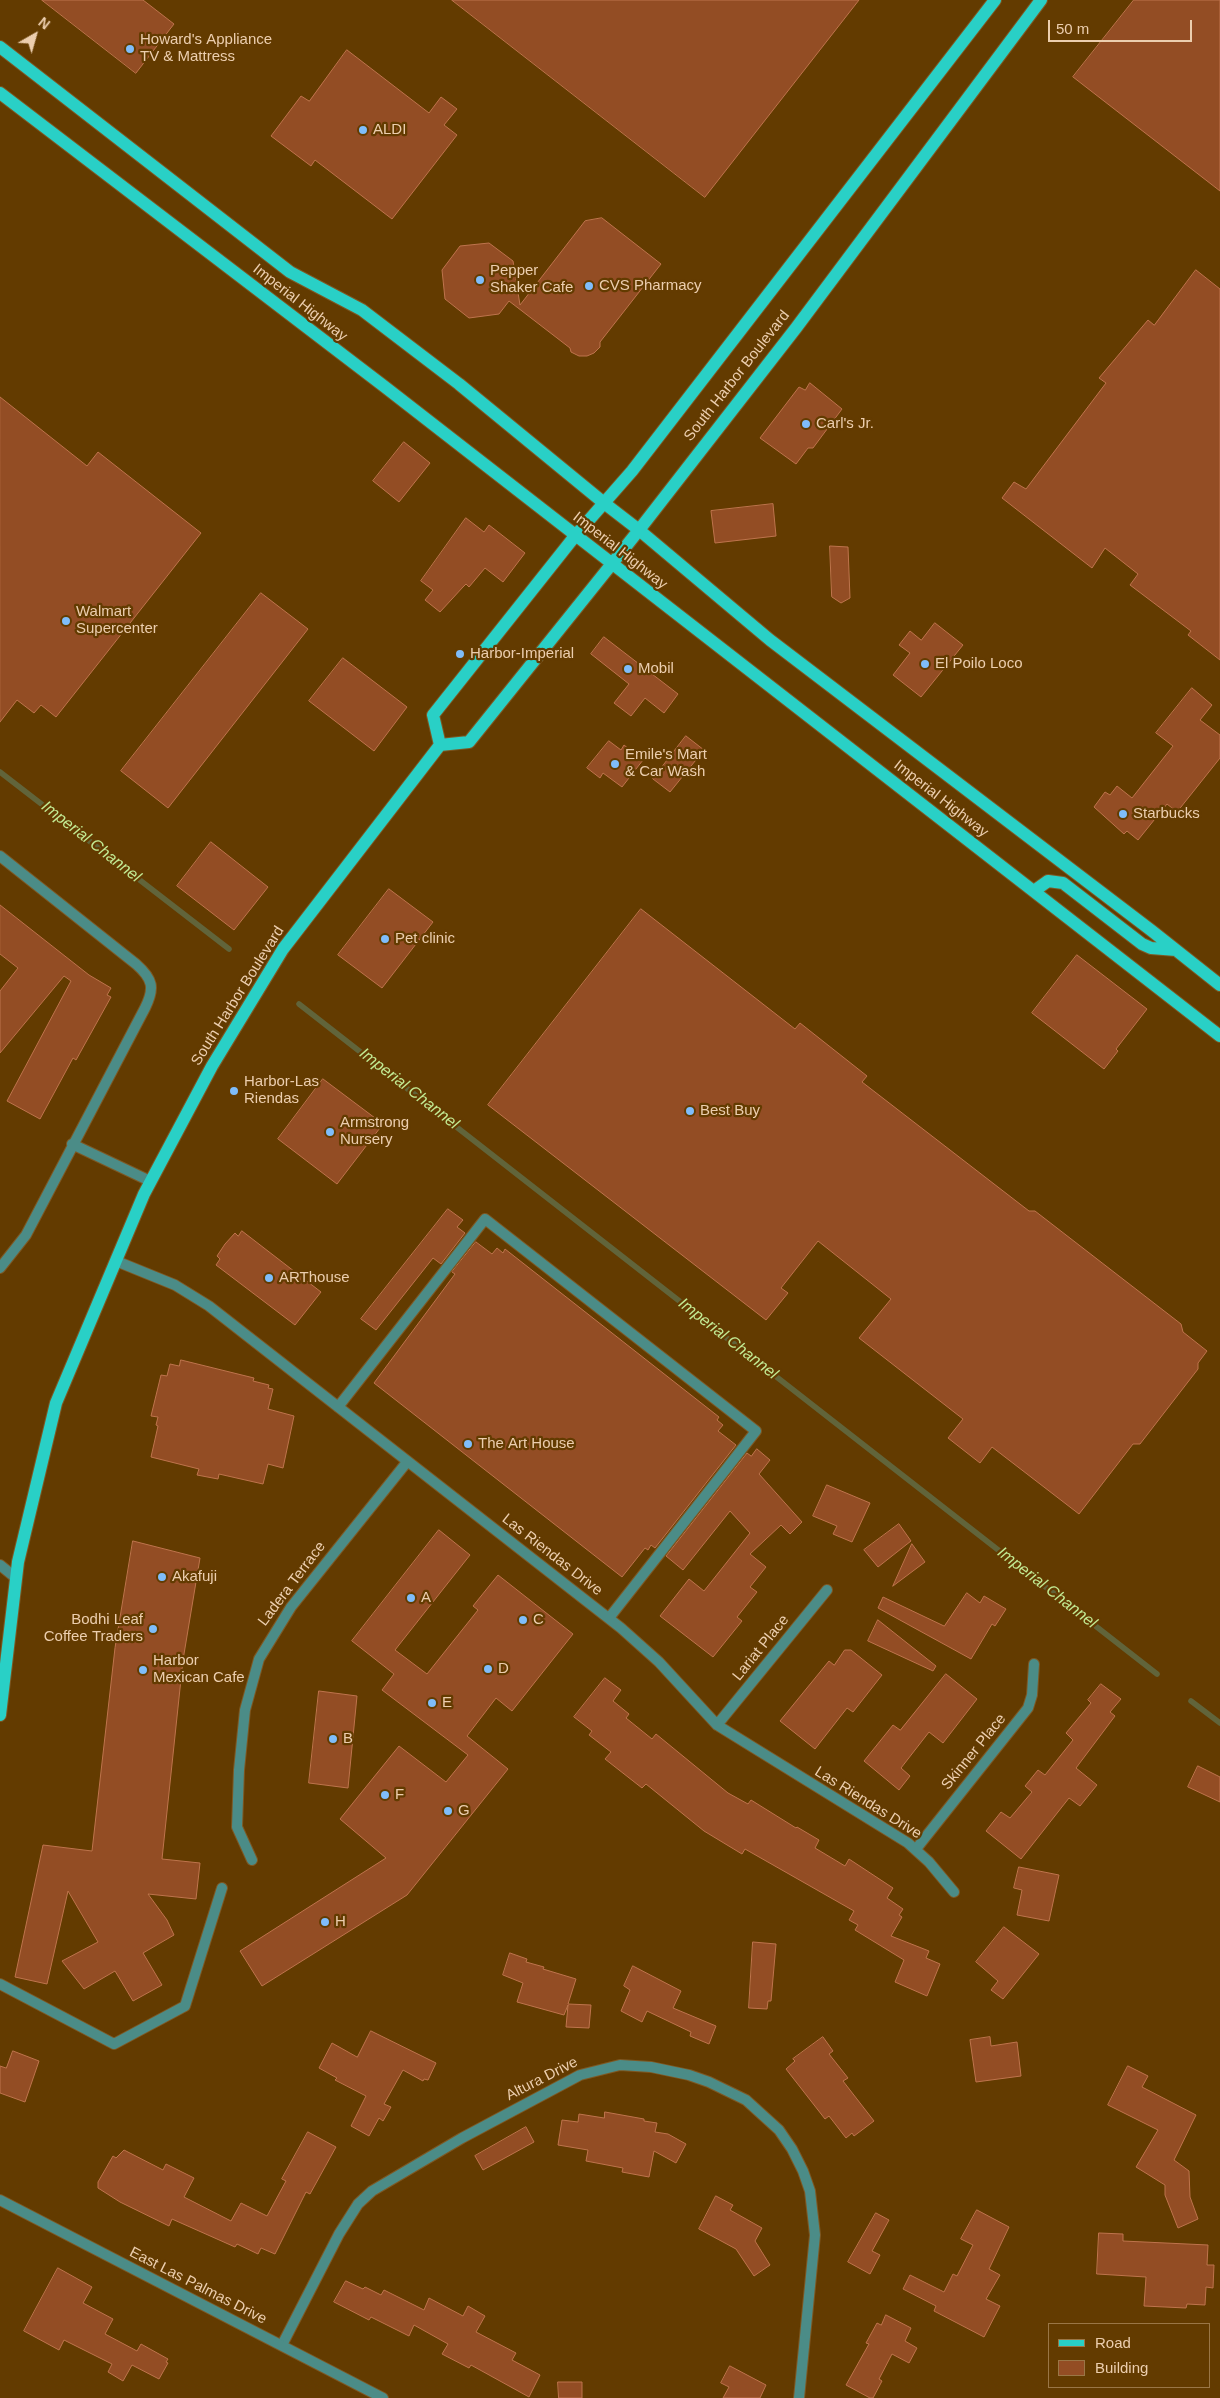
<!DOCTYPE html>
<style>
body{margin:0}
#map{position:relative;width:1220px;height:2398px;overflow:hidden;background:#633b00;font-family:Arial,sans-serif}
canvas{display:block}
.legend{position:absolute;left:1048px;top:2323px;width:162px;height:65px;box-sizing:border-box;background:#633b00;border:1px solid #9a7646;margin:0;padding:6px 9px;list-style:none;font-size:15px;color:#ecceae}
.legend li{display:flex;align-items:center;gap:10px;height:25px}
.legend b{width:25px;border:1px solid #9a7646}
.north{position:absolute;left:10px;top:10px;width:50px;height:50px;-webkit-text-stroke:4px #633b00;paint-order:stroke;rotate:38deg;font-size:14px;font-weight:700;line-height:20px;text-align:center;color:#ecceae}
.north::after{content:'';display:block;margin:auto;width:18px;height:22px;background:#ecceae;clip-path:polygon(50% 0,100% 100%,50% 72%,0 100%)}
.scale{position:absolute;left:1048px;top:20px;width:144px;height:22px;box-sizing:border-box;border:2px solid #ecceae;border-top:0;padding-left:6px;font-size:15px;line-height:18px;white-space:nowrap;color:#ecceae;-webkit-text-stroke:4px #633b00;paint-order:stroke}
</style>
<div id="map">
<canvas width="1220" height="2398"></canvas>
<ul class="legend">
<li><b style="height:6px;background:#29d0c6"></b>Road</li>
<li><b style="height:14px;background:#934d24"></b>Building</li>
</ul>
<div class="north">N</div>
<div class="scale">50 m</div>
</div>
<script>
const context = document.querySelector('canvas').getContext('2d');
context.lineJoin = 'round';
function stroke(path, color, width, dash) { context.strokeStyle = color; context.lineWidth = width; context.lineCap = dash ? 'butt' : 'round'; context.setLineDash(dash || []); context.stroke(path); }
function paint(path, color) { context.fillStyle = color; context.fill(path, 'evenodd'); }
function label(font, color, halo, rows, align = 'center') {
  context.font = font + ' Arial,sans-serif'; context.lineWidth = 4.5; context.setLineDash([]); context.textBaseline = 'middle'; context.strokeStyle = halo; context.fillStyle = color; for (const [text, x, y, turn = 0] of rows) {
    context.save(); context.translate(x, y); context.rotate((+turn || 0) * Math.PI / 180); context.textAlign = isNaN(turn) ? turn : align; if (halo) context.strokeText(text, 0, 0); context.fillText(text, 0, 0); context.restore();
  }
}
stroke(new Path2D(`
 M0 772 229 949
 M299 1004 1157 1674
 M1191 1701 1220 1723`), '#61643a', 5.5);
const building = new Path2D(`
 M42 0H143L174 24 136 73Z
 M452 0H859L705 197Z
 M1134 0H1220V191L1073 77Z
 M347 50 429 113 441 97 457 109 444 125 457 135 392 219 315 160 311 166 271 136 301 96 309 101Z
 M602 218 661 264 600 342V347L594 353 587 356H579L571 352 570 348 509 301 499 314 469 318 445 299 442 270 460 246 489 243 513 261 520 305 585 221Z
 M1196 270 1220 289V660L1188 635 1191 631 1130 585 1138 574 1105 548 1092 568 1002 498 1014 482 1026 489 1106 383 1099 378 1148 320 1154 325Z
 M810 383 842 409 813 448H808L796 464 760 438 799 387 805 390Z
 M0 397 87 466 98 452 201 533 56 717 41 705 34 713 17 700 0 722Z
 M404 442 430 463 399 502 373 481Z
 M773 504 776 536 715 543 711 511Z
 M466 518 484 532 489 525 525 553 503 582 485 568 469 587 466 584 463 587 440 612 425 600 433 590 421 581Z
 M830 546 848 547 850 598 841 603 832 597Z
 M261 593 308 629 168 808 121 771Z
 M935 623 963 645 921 697 893 675 910 653 899 645 910 631 921 640Z
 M604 637 678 694 664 713 645 698 631 716 614 703 629 684 591 654Z
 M343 658 407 707 374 751 309 701Z
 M1192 688 1212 705 1200 720 1220 735V758L1177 812 1167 804 1138 840 1127 831 1124 834 1094 807 1105 792 1110 795 1117 786 1132 798 1173 746 1156 733Z
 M686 736 704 750 670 792 653 779Z
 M609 741 621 750 624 745 643 760 622 787 603 773 600 778 587 768Z
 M211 842 268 887 234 930 177 886Z
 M389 889 433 922 382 988 338 955Z
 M0 905 89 975 111 988 107 995 111 997 76 1060 73 1058 40 1119 7 1101 71 981 64 976 0 1053V991L18 968 0 954Z
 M641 909 795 1029 800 1023 867 1076 862 1082 1029 1211H1035L1181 1324 1183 1332 1207 1351 1198 1363V1369L1140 1444H1133L1079 1514 992 1447 980 1463 948 1438 963 1419 859 1338 891 1299 818 1241 781 1288 788 1293 766 1320 488 1105Z
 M1077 955 1147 1009 1116 1049 1118 1051 1104 1069 1032 1013Z
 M323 1079 383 1124 337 1184 278 1139Z
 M448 1209 463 1220 457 1227 465 1233 441 1264 433 1258 376 1330 361 1319Z
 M242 1231 321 1292 295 1325 216 1265 220 1259 217 1256 225 1244 235 1233 238 1236Z
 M476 1242 492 1254 497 1248 503 1253 505 1249 719 1417 717 1420 723 1425 718 1431 736 1445 655 1548 651 1545 648 1550 645 1548 622 1577 374 1383 455 1274 452 1272Z
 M181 1360 254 1378 253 1381 269 1385 268 1388 273 1389 268 1409 294 1416 283 1468 268 1464 263 1484 219 1474 218 1479 197 1475 199 1469 151 1457 158 1426 156 1425 158 1417 151 1416 161 1375 167 1376 170 1364 179 1366Z
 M757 1449 770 1460 759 1474 802 1522 790 1534 781 1525 750 1554 766 1567 750 1587 757 1592 737 1617 742 1621 713 1657 660 1616 689 1579 704 1591 750 1533 730 1511 683 1570 666 1556 747 1453 751 1456Z
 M827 1485 870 1503 852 1542 833 1534 837 1526 813 1516Z
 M899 1524 911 1541 878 1567 864 1550Z
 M439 1530 470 1555 395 1650 427 1674 478 1610 473 1606 498 1575 573 1634 512 1711 496 1698 467 1736 508 1769 407 1895 262 1986 240 1951 386 1858 340 1819 399 1746 446 1782 468 1755 382 1690 394 1674 352 1641Z
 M133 1541 200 1558 183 1660 162 1859 200 1863 196 1899 148 1894 167 1920 174 1935 143 1953 162 1985 133 2001 115 1971 84 1989 62 1961 98 1942 68 1891 47 1984 15 1977 43 1845 92 1851 115 1648Z
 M912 1544 925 1562 893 1586Z
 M967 1593 980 1603 984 1596 1006 1609 995 1626 992 1624 971 1659 878 1608 883 1597 944 1626Z
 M878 1620 936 1666 933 1671 868 1641Z
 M845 1650H851L882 1675 853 1712 847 1708 815 1749 780 1721 829 1661 834 1665Z
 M946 1674 977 1699 943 1743 929 1732 901 1768 910 1776 899 1790 864 1761 893 1725 900 1730Z
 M605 1678 621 1690 613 1701 629 1714 626 1718 652 1739 656 1734 728 1793 748 1804 751 1800 796 1828 797 1827 819 1840 815 1848 845 1866 849 1859 893 1888 887 1898 903 1909 899 1915 902 1917 891 1936 929 1951 926 1958 940 1964 927 1996 895 1982 904 1960 855 1930 858 1925 849 1920 854 1911 745 1849 742 1854 704 1831 646 1784 642 1788 605 1759 611 1752 589 1735 592 1731 574 1717Z
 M1101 1684 1121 1699 1110 1712 1115 1716 1076 1768 1097 1785 1080 1806 1069 1798 1021 1859 986 1831 1001 1812 1010 1818 1032 1792 1025 1786 1038 1770 1045 1775 1073 1740 1066 1733 1091 1703 1088 1700Z
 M319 1691 357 1696 348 1788 309 1783Z
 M1198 1766 1220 1777V1802L1188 1787Z
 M1019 1867 1059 1875 1049 1921 1017 1915 1022 1890 1014 1888Z
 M1004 1927 1039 1954 1003 1999 991 1990 998 1981 976 1962Z
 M753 1942 776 1944 771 2001H768L767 2009 749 2008Z
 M510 1953 527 1959 526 1962 544 1967 543 1969 576 1979 568 2004 591 2005 589 2028 566 2027 568 2005 564 2015 517 2002 523 1983 503 1975Z
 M633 1966 681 1991 673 2008 716 2026 709 2044 690 2036 691 2032 647 2011 642 2022 621 2011 630 1990 624 1986Z
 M371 2031 436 2063 428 2080 424 2079 423 2081 403 2070 384 2104 391 2107 383 2121 379 2118 369 2136 351 2126 366 2096 335 2080 337 2078 319 2068 332 2043 357 2057Z
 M823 2037 833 2051 829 2054 848 2078 843 2081 874 2121 854 2136 852 2133 846 2138 829 2116 825 2119 786 2069 795 2061 793 2059Z
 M990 2037 991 2046 1017 2042 1021 2076 976 2082 970 2040Z
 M13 2051 39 2061 25 2102 0 2093V2066L6 2068Z
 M1128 2066 1148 2076 1142 2087 1196 2115 1174 2160 1189 2171 1190 2197 1198 2219 1178 2228 1165 2195V2185L1136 2167 1158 2130 1108 2105Z
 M605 2112 644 2119V2121L657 2123 655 2132 668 2134 686 2144 676 2163 654 2151 649 2177 622 2172 623 2168 586 2161 588 2150 558 2145 562 2120 578 2122 579 2114 604 2118Z
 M526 2127 534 2142 483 2170 475 2156Z
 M308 2132 336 2147 310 2194 306 2192 275 2254 261 2248 258 2254 237 2244 235 2247 172 2219 169 2226 120 2202 98 2188V2182L113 2156 116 2158 124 2150 163 2170 166 2164 194 2178 184 2197 231 2221 241 2203 267 2216 286 2181 282 2179Z
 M716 2196 733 2205 730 2210 762 2228 755 2241 770 2265 754 2276 736 2249 699 2229Z
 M977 2210 1009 2227 989 2269 1000 2275 986 2299 1000 2306 984 2337 934 2311 936 2306 903 2289 910 2275 944 2292 953 2274 957 2276 973 2245 961 2239Z
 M876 2213 889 2220 872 2251 880 2255 870 2274 848 2262Z
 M1099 2233 1123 2234V2241L1208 2245 1207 2265H1214L1213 2288 1206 2287 1205 2305 1187 2304 1186 2308 1144 2306 1146 2277 1097 2274Z
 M58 2268 92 2287 83 2303 113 2319 105 2334 137 2351 141 2344 168 2359 166 2362 168 2363 159 2379 132 2365 123 2381 108 2372 112 2364 64 2340 59 2350 24 2331Z
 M346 2281 363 2289 365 2287 381 2295 384 2290 424 2310 429 2298 463 2316 468 2306 485 2316 476 2332 516 2353 512 2360 540 2375 529 2397 471 2365 469 2368 442 2354 448 2344 414 2325 409 2336 371 2317 369 2320 334 2302Z
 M886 2315 911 2328 905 2341 917 2348 909 2363 892 2354 879 2379 882 2381 873 2398H870L846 2385 869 2344 866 2343 877 2323 881 2325Z
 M730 2366 766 2385 760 2398H723L729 2387 721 2383Z
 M558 2382H582V2398H559Z`);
paint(building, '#934d24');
stroke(building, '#be744c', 1);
const minor = new Path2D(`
 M0 856 136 964C153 979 155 988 145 1008L26 1235 0 1268
 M72 1144 150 1181
 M116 1261 175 1285 209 1306 621 1628 659 1662 717 1725 908 1843 929 1862 954 1892
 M338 1407 485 1219 756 1431 609 1618
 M0 1565 16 1578
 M717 1725 827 1590
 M916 1849 1028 1708 1032 1695 1034 1664
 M252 1860 237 1827 239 1770 245 1710 259 1659 291 1607 407 1462
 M0 1984 114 2044 185 2006 222 1888
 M282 2345 339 2234 358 2204 372 2191 462 2138 580 2075 620 2065 651 2067 689 2075 709 2082 746 2100 779 2130 792 2149 803 2171 810 2191 815 2235 799 2398`);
const tertiary = new Path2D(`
 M0 2200 383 2398`);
const primary = new Path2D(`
 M0 47 290 272 362 310 459 384 604 503 639 530 770 640 1152 931 1220 985
 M0 93 385 387 1220 1036
 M440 745 433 715 575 536 632 471 995 0
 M1034 891 1048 881 1063 883 1142 944 1151 948 1176 950
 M0 1715 18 1562 56 1403 144 1194 212 1066 283 949 440 745 469 742 639 530 796 328 1041 0`);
stroke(minor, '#7e5823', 12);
stroke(tertiary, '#7e5823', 12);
stroke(primary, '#7e5823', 14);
stroke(minor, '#4b8c87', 10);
stroke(tertiary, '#4b8c87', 10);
stroke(primary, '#29d0c6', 12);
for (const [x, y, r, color] of [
 [130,49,5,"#7fbdfa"],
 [363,130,5,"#7fbdfa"],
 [480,280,5,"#7fbdfa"],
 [589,286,5,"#7fbdfa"],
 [806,424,5,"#7fbdfa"],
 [66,621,5,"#7fbdfa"],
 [460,654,5,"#7fbdfa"],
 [925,664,5,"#7fbdfa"],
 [628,669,5,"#7fbdfa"],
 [615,764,5,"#7fbdfa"],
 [1123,814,5,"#7fbdfa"],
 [385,939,5,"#7fbdfa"],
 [234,1091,5,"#7fbdfa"],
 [690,1111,5,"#7fbdfa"],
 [330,1132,5,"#7fbdfa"],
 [269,1278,5,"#7fbdfa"],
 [468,1444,5,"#7fbdfa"],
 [162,1577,5,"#7fbdfa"],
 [411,1598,5,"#7fbdfa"],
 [523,1620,5,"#7fbdfa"],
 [153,1629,5,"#7fbdfa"],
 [488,1669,5,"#7fbdfa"],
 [143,1670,5,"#7fbdfa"],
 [432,1703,5,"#7fbdfa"],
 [333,1739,5,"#7fbdfa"],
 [385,1795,5,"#7fbdfa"],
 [448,1811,5,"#7fbdfa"],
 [325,1922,5,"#7fbdfa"]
]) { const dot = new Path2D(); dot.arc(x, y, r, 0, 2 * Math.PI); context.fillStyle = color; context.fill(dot); stroke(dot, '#633b00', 2); }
label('15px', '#ecceae', '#633b00', [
 ["Howard's Appliance",140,40],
 ["TV & Mattress",140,57],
 ["ALDI",373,130],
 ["Pepper",490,271],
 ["Shaker Cafe",490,288],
 ["CVS Pharmacy",599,286],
 ["Carl's Jr.",816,424],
 ["Walmart",76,612],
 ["Supercenter",76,629],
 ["Harbor-Imperial",470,654],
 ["El Poilo Loco",935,664],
 ["Mobil",638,669],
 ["Emile's Mart",625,755],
 ["& Car Wash",625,772],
 ["Starbucks",1133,814],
 ["Pet clinic",395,939],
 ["Harbor-Las",244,1082],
 ["Riendas",244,1099],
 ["Best Buy",700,1111],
 ["Armstrong",340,1123],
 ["Nursery",340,1140],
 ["ARThouse",279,1278],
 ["The Art House",478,1444],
 ["Akafuji",172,1577],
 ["A",421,1598],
 ["Bodhi Leaf",143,1620,"right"],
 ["Coffee Traders",143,1637,"right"],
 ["C",533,1620],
 ["Harbor",153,1661],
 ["Mexican Cafe",153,1678],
 ["D",498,1669],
 ["E",442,1703],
 ["B",343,1739],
 ["F",395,1795],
 ["G",458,1811],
 ["H",335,1922]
], 'left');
label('15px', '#ecceae', '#633b00', [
 ["Imperial Highway",300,303,38],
 ["South Harbor Boulevard",737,376,-52],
 ["Imperial Highway",620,551,38],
 ["Imperial Highway",941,799,38],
 ["South Harbor Boulevard",238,996,-58],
 ["Las Riendas Drive",552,1555,38],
 ["Ladera Terrace",292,1584,-53],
 ["Lariat Place",761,1648,-51],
 ["Skinner Place",974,1752,-51],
 ["Las Riendas Drive",868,1803,32],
 ["Altura Drive",542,2079,-27],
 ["East Las Palmas Drive",198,2286,27]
]);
label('italic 16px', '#c3eb94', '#633b00', [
 ["Imperial Channel",91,842,38],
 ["Imperial Channel",409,1089,38],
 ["Imperial Channel",728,1339,38],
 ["Imperial Channel",1047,1588,38]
]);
</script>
